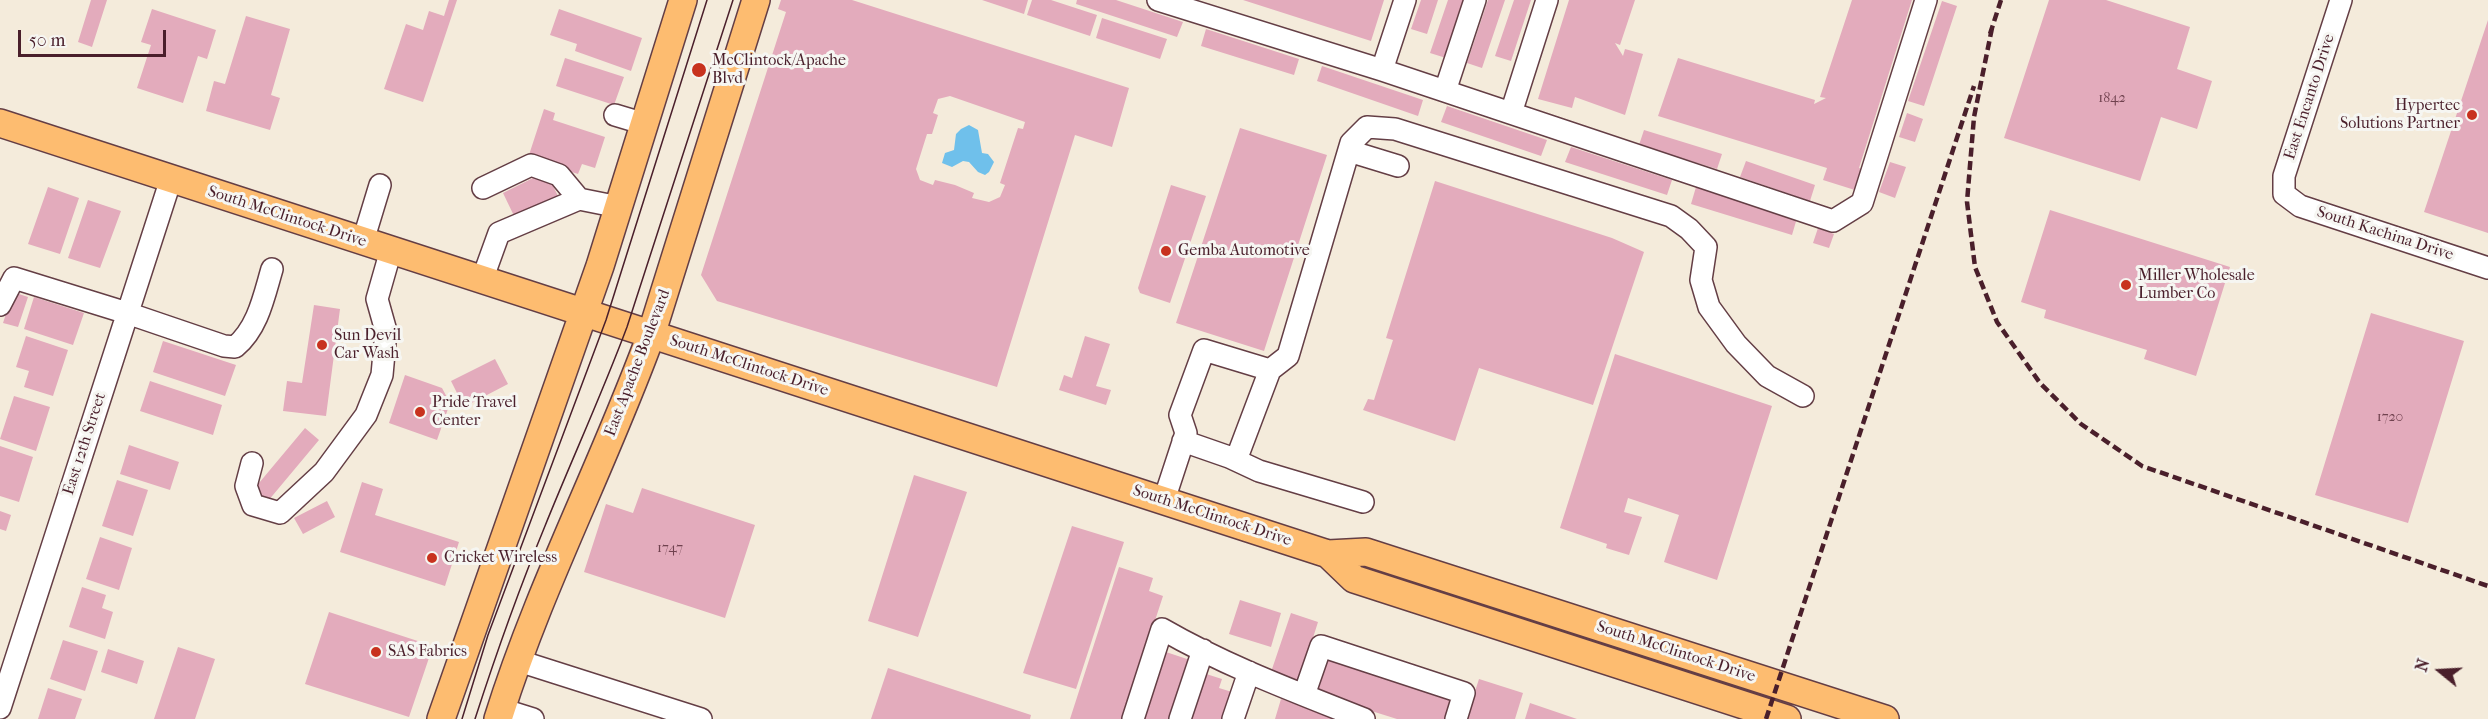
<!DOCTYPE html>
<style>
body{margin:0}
#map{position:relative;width:2488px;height:719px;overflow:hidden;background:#f4ebdb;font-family:"IM FELL French Canon",serif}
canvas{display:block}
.north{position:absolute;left:2410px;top:641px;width:60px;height:60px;-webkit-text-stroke:4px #f6f6f2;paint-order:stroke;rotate:288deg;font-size:16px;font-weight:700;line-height:24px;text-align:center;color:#4a1f2b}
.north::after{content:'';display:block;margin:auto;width:21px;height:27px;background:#4a1f2b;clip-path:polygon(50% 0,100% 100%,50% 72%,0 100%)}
.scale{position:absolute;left:18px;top:30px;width:148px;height:27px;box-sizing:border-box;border:3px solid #4a1f2b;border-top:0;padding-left:8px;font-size:18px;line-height:21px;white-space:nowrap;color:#4a1f2b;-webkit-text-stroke:4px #f6f6f2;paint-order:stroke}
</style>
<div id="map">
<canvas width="2488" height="719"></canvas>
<div class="north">N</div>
<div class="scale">50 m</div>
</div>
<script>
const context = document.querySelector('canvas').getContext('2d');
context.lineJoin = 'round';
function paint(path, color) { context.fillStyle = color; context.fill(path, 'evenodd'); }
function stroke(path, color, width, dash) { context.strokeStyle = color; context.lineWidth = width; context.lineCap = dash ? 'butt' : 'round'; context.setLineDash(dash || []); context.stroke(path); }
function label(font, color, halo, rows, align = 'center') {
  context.font = font + ' "IM FELL French Canon",serif'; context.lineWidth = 6; context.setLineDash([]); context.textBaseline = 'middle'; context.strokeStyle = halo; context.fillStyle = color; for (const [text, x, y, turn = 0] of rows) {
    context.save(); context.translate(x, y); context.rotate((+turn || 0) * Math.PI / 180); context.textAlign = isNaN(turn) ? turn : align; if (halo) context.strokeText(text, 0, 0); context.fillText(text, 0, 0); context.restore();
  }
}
paint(new Path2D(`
 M969 125 978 130 982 153 988 154 994 162 989 172 985 175 978 172 969 162 963 161 952 167 942 163 945 153 954 150 956 134 961 129Z`), '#6fc0eb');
paint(new Path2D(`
 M91 0H107L92 47 78 42Z
 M449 0H457L423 102 384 89 406 24 423 30 429 11 444 16Z
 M781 0H852L1129 88 1112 147 1075 135 997 387 717 301 701 275 786 12 778 9ZM950 96 1025 122 1023 129 1018 128 1000 183 1005 185 1000 197 989 202 972 198 974 193 955 185 935 180 933 185 920 180 916 169 927 134H932L938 115 933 113 938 99Z
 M982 0H1028L1024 14Z
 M1032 0H1051L1097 15 1090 36 1027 15Z
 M1077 0H1116L1183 22 1177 37 1076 4Z
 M1243 0H1384L1371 41Z
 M1421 0H1438L1427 34 1411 29Z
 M1448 0H1465L1446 58 1430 53Z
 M1488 0H1505L1482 68 1467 63Z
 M1514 0H1531L1511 61 1495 56Z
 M1569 0H1635L1620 45 1615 43 1623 56 1625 49 1643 54 1625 115 1575 97 1572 108 1538 99Z
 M1852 0H1912L1859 168 1865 170 1858 191 1823 180 1827 168 1658 116 1678 58 1815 100 1814 104 1826 98 1820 97Z
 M2049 0H2106L2190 27 2177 69 2212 81 2197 129 2161 117 2140 181 2004 138Z
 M1942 1 1957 6 1924 106 1908 101Z
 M152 9 216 30 207 59 198 56 183 103 137 88 151 45 141 42Z
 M559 9 642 38 631 71 575 51 577 44 550 35Z
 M246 16 290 29 271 95 280 98 270 130 206 111 214 81 225 84Z
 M1102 18 1167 39 1160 59 1096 38Z
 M2488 20V233L2424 212Z
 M1206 29 1299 59 1294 75 1201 46Z
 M565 58 624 77 614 105 556 86Z
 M1322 66 1423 100 1418 116 1317 81Z
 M1447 106 1547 140 1541 156 1441 122Z
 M544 109 555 113 553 120 605 137 595 168 582 164 578 174 528 158Z
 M1907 113 1923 119 1915 142 1899 137Z
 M1240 128 1327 155 1264 351 1176 323Z
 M1644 130 1722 154 1717 169 1639 145Z
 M1571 147 1672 180 1667 195 1565 162Z
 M1746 161 1815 185 1810 201 1740 177Z
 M1890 162 1906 167 1895 198 1879 192Z
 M541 174 548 176 559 198 516 220 503 193Z
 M1435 181 1612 238 1644 252 1593 405 1479 368 1455 441 1363 410 1368 399 1374 400 1393 340 1386 338Z
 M1171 185 1206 196 1170 303 1140 293 1138 288Z
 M48 187 79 198 60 254 28 244Z
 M1696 187 1797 218 1792 235 1691 204Z
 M88 200 121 211 100 268 68 258Z
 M2050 210 2230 267 2196 376 2144 359 2147 350 2044 318 2046 310 2021 302Z
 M1818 228 1834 234 1829 248 1813 243Z
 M13 292 28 297 18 327 3 323Z
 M34 297 84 313 73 345 24 329Z
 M314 305 340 309 326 416 283 411 287 381 302 383Z
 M2371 313 2464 341 2408 523 2315 495Z
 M26 336 68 350 53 396 24 387 29 371 16 367Z
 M1085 336 1110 344 1096 386 1111 390 1106 405 1059 390 1064 375 1072 378Z
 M163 341 236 365 225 396 153 372Z
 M1615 354 1772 406 1717 580 1664 562 1679 515 1628 498 1624 512 1642 517 1629 555 1606 548 1607 544 1560 528Z
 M495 359 508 384 464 407 451 381Z
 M405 375 442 388 450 403 437 440 389 423Z
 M150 381 222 405 213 435 140 411Z
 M14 396 50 407 36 451 0 439Z
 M305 428 319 440 268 501 254 489Z
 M129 445 179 462 170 490 120 474Z
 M0 446 33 457 19 502 0 496Z
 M914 475 967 492 918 637 868 621Z
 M117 480 148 490 133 536 102 526Z
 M362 482 383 489 375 515 459 542 445 586 340 552Z
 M642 488 755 525 725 618 584 572 606 504 633 513Z
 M327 501 335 517 303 534 294 518Z
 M0 511 11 515 6 531 0 529Z
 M1072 526 1124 542 1076 689 1023 673Z
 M100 537 132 548 119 590 86 579Z
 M1119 567 1153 578 1149 591 1163 596 1123 719H1070Z
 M82 587 106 595 102 608 113 612 105 639 69 627Z
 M1240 600 1281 613 1271 647 1229 634Z
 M329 612 433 646 409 717 305 684Z
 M1291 613 1318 622 1299 682 1271 672Z
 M63 640 98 651 85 691 50 679Z
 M178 647 215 659 195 719H154Z
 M108 649 144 661 137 684 101 672Z
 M1163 651 1190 660 1170 719H1141Z
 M1326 657 1454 698 1447 719H1397L1314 693Z
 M888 668 1031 715 1030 719H871Z
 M1203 673 1222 679 1219 688 1232 692 1223 719H1188Z
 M1479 679 1523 693 1515 719H1466Z
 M48 688 82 699 75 719H38Z
 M1281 699 1342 719H1275Z
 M1530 703 1577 719H1525Z`), '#e3abbc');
const minor = new Path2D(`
 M1158 0 1382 70 1833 221 1862 203 1926 0
 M2341 0 2284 176V194L2300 206 2488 268
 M1382 70 1405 0
 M1445 91 1475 0
 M1511 113 1547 0
 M615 115 645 124
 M1349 151 1398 166
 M483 188 531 165 559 175 579 199
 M363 241 380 185
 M482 280 499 233 579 199 619 207
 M0 305 14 278 127 313 224 346 235 347C258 328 264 296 272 269
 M1183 441 1229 457 1259 471 1363 502
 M1236 460 1270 370
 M252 463 246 486 253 505 280 513 324 472 366 415 382 375 386 331 377 299 391 250
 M1164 500 1186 433 1180 415 1204 350 1270 370 1288 356 1351 143 1367 127 1395 129 1671 216 1689 229 1706 247 1701 280 1709 307 1736 344 1767 376 1803 396
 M519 661 701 719
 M1304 695 1321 646 1464 693 1456 719
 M0 708 171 179
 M501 709 533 719
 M1133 719 1162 629C1226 666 1296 692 1364 719
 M1180 719 1203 650
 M1233 719 1249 672`);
const major = new Path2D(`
 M0 123 1328 554 1366 552 1885 719
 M1328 554 1354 579 1787 719
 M441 719 600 266 683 0
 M498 719C539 587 604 464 651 335L756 0`);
stroke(minor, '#643e45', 24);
stroke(major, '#643e45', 30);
stroke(minor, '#fff', 21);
stroke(major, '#fdbc70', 27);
stroke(new Path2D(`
 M462 719 488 635 606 320 707 0
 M475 719C496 654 519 589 545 526 572 459 602 394 627 327L733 0`), '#4a1f2b', 1.5);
stroke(new Path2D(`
 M1992 28 1974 117 1967 202 1975 267 1997 322 2040 383 2081 424 2142 466 2488 586
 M1990 34 2001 0
 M1766 719 1974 86`), '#4a1f2b', 4.5, [9, 4.5]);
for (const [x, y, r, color] of [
 [699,70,8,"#c8321e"],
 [2472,115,6,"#c8321e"],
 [1166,251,6,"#c8321e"],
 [2126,285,6,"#c8321e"],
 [322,345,6,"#c8321e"],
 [420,412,6,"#c8321e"],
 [432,558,6,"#c8321e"],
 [376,652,6,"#c8321e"]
]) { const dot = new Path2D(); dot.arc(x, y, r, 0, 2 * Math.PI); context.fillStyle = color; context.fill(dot); stroke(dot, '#f6f6f2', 2); }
label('14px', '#70424f', null, [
 ["1842",2112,99],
 ["1720",2390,418],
 ["1747",670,549]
]);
label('16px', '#4a1f2b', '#f6f6f2', [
 ["McClintock/Apache",712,61],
 ["Blvd",712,79],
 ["Hypertec",2460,106,"right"],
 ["Solutions Partner",2460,124,"right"],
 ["Gemba Automotive",1178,251],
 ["Miller Wholesale",2138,276],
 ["Lumber Co",2138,294],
 ["Sun Devil",334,336],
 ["Car Wash",334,354],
 ["Pride Travel",432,403],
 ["Center",432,421],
 ["Cricket Wireless",444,558],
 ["SAS Fabrics",388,652]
], 'left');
label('16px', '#4a1f2b', '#f6f6f2', [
 ["East Encanto Drive",2310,97,-72],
 ["South McClintock Drive",287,217,18],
 ["South Kachina Drive",2385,234,18],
 ["East Apache Boulevard",638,363,-69],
 ["South McClintock Drive",749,366,18],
 ["East 12th Street",85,444,-72],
 ["South McClintock Drive",1212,516,18],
 ["South McClintock Drive",1676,652,18]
]);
</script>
